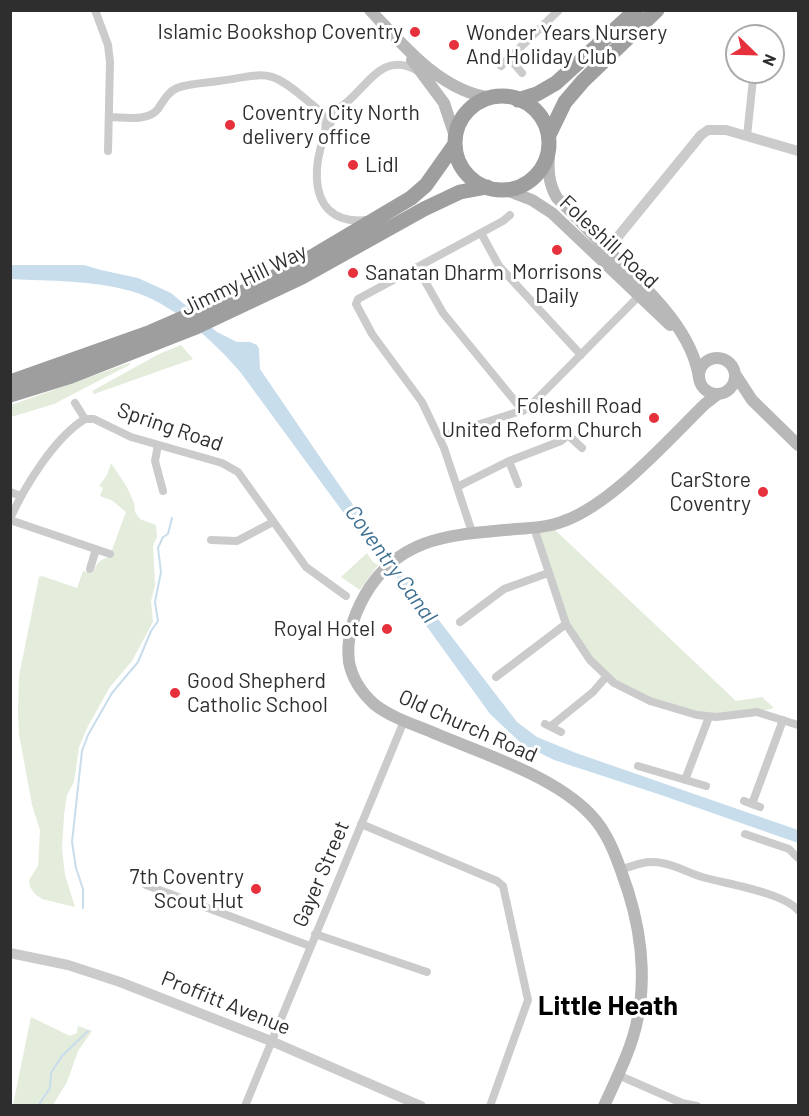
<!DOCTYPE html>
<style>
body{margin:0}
#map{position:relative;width:809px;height:1116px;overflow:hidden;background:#fff;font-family:Barlow,sans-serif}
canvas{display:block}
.frame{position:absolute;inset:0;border:12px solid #2e2e2e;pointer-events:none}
.north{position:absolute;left:725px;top:24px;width:60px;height:60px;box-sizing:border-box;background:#fff;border:2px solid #ababab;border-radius:50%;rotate:113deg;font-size:16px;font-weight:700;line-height:24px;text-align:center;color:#2e2e2e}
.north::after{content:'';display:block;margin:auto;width:21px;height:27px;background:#e6303b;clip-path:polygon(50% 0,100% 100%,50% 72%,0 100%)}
</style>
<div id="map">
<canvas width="809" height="1116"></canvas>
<div class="frame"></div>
<div class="north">N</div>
</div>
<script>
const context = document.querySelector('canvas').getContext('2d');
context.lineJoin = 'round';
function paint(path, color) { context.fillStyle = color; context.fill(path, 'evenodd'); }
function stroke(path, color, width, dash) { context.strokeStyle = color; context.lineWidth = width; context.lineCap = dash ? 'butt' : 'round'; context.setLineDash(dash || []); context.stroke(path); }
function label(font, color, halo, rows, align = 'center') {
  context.font = font + ' Barlow,sans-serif'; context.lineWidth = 6; context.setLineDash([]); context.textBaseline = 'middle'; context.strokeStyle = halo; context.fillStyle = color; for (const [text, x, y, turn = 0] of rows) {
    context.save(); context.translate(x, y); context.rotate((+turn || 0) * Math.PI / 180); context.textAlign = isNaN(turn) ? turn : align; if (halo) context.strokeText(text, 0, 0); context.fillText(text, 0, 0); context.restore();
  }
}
paint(new Path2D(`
 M181 345 193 359 94 394 92 391 159 354Z
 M129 363 131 364 54 404 11 417V405Z
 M111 463 127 487 134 503 135 512 140 519 156 525 157 537 153 546 155 585 151 601 153 622 132 661 110 687 88 726 79 747 74 782 67 795 64 815 62 849 65 875 75 907 42 899 35 894 30 887 29 880 38 866 40 830 32 805 19 734 18 712 19 676 39 577 42 576 77 588 83 571 93 573C96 565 99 558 109 558L126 512 113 501 100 496 103 488 99 486 107 475Z
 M553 528 736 701 762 697 774 708 762 711 716 715 670 707 614 682 598 666 567 623 536 530Z
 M367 553 373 562 378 565 360 590 341 577Z
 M31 1017 70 1036 77 1033 78 1026 92 1031 78 1051 67 1082 53 1105H13Z`), '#e4ecdc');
paint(new Path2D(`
 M11 265H84L101 270 138 278 171 293 217 332 237 342H250L257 345 259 349 260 369 324 463 379 542 517 722 537 737 576 753 798 830V843L661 795 554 760 522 744 490 714 407 599 396 575 384 558 373 553 241 373C215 342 171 302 131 291 92 280 50 281 11 279Z`), '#c8ddec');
stroke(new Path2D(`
 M83 908V889L76 868 72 842 82 751 88 735 112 693 138 662 151 631 158 621 155 602 161 572 158 548 163 537 168 534 172 518
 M38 1106 50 1088 51 1073 62 1056 88 1031`), '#c8ddec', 2);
stroke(new Path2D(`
 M95 10 108 45 110 62 108 151
 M510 59 522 73
 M501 66 559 10
 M342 106C312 140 297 227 366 220
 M338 109C365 93 380 48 418 71
 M109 117C124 117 148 122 158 109 164 100 168 92 177 88 190 83 205 83 219 81 268 74 268 67 309 102 320 111 328 116 325 132
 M747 136 753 79 755 72
 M481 233 499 266 581 355
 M417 267 443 313 523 411
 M75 403 85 419H94L131 437 222 463 238 472 306 567 346 596
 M439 437 527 409 639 296
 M158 445 155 461 163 491
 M509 461 518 484
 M457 487 509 461 561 441 568 435 582 448
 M10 492 21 496
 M10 519C24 487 55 437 85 419
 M10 520 110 554
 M534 528 566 624 590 660 614 683 650 701 697 715 717 717 757 712 798 725
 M472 532 444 448 422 402 372 334 356 304 358 299 503 221 510 215
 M211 540 237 541 273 522
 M90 569 96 549
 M460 622 504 589 548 573
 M496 677 566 624
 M545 724 561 732
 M551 726 593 692 606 677
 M638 766 706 786
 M685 780 709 717
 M744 801 760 807
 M752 804 783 720
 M361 824 497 881 503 886 528 1000 490 1106
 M745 834 789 849 798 858
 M621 870C634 865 647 860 662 863 675 865 689 873 702 877 726 884 782 892 798 910
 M146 885 310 946
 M315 934 427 972
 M618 1075 682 1103 697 1106
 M245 1106 404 721`), '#cbcbcb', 8);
stroke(new Path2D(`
 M607 250 701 135 708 130H726L798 151
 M10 953 68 965 120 982 271 1041 421 1106`), '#cbcbcb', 10);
stroke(new Path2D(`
 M370 10C404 46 441 92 492 98
 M412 60 444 103 455 136
 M549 152C548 169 548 183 557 198 575 215 591 234 609 251 643 286 692 328 699 378
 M506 190 532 200 552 213 670 325
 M699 376a18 18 0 1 1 36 0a18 18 0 1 1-36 0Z
 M735 374 752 400 798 445
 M604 1106C613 1086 623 1066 630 1046 648 996 644 941 628 891 619 865 610 834 590 814 552 774 477 752 427 730 409 723 389 716 374 704 362 693 352 678 349 662 346 639 353 616 365 595 400 534 455 535 516 529 532 528 549 527 564 521 612 504 668 440 705 404L718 394`), '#b8b8b8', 12);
stroke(new Path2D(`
 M455 143a47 47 0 1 1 94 0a47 47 0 1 1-94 0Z
 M518 100 537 94 556 83 636 10
 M549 135 565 102 583 81 657 10
 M10 382 151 332 255 287 315 255 411 198 426 185 455 144
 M10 395 71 376 196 327 302 277 424 209 460 192 487 187`), '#9e9e9e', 15);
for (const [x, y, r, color] of [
 [415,32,6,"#e6303b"],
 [454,45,6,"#e6303b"],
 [230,125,6,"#e6303b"],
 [353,165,6,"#e6303b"],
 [557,250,6,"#e6303b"],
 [353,273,6,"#e6303b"],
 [654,418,6,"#e6303b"],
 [763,492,6,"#e6303b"],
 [387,629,6,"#e6303b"],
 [175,693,6,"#e6303b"],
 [256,889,6,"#e6303b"]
]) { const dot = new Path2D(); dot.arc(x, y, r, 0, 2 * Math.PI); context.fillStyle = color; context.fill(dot); stroke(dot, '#fff', 2); }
label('21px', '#2e2e2e', '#fff', [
 ["Islamic Bookshop Coventry",403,32],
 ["Wonder Years Nursery",466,33,"left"],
 ["And Holiday Club",466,57,"left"],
 ["Coventry City North",242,113,"left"],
 ["delivery office",242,137,"left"],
 ["Lidl",365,165,"left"],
 ["Morrisons",557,272,"center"],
 ["Daily",557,296,"center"],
 ["Sanatan Dharm",365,273,"left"],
 ["Foleshill Road",642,406],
 ["United Reform Church",642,430],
 ["CarStore",751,480],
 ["Coventry",751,504],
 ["Royal Hotel",375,629],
 ["Good Shepherd",187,681,"left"],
 ["Catholic School",187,705,"left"],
 ["7th Coventry",244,877],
 ["Scout Hut",244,901]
], 'right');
label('21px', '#2e2e2e', '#fff', [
 ["Foleshill Road",609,242,43],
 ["Jimmy Hill Way",244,280,-26],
 ["Spring Road",170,427,19],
 ["Old Church Road",468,726,24],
 ["Gayer Street",321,874,-67],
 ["Proffitt Avenue",226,1003,22]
]);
label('italic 22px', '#3c6f91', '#fff', [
 ["Coventry Canal",391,564,54]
]);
label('bold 27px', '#000', '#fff', [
 ["Little Heath",608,1006]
]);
</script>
